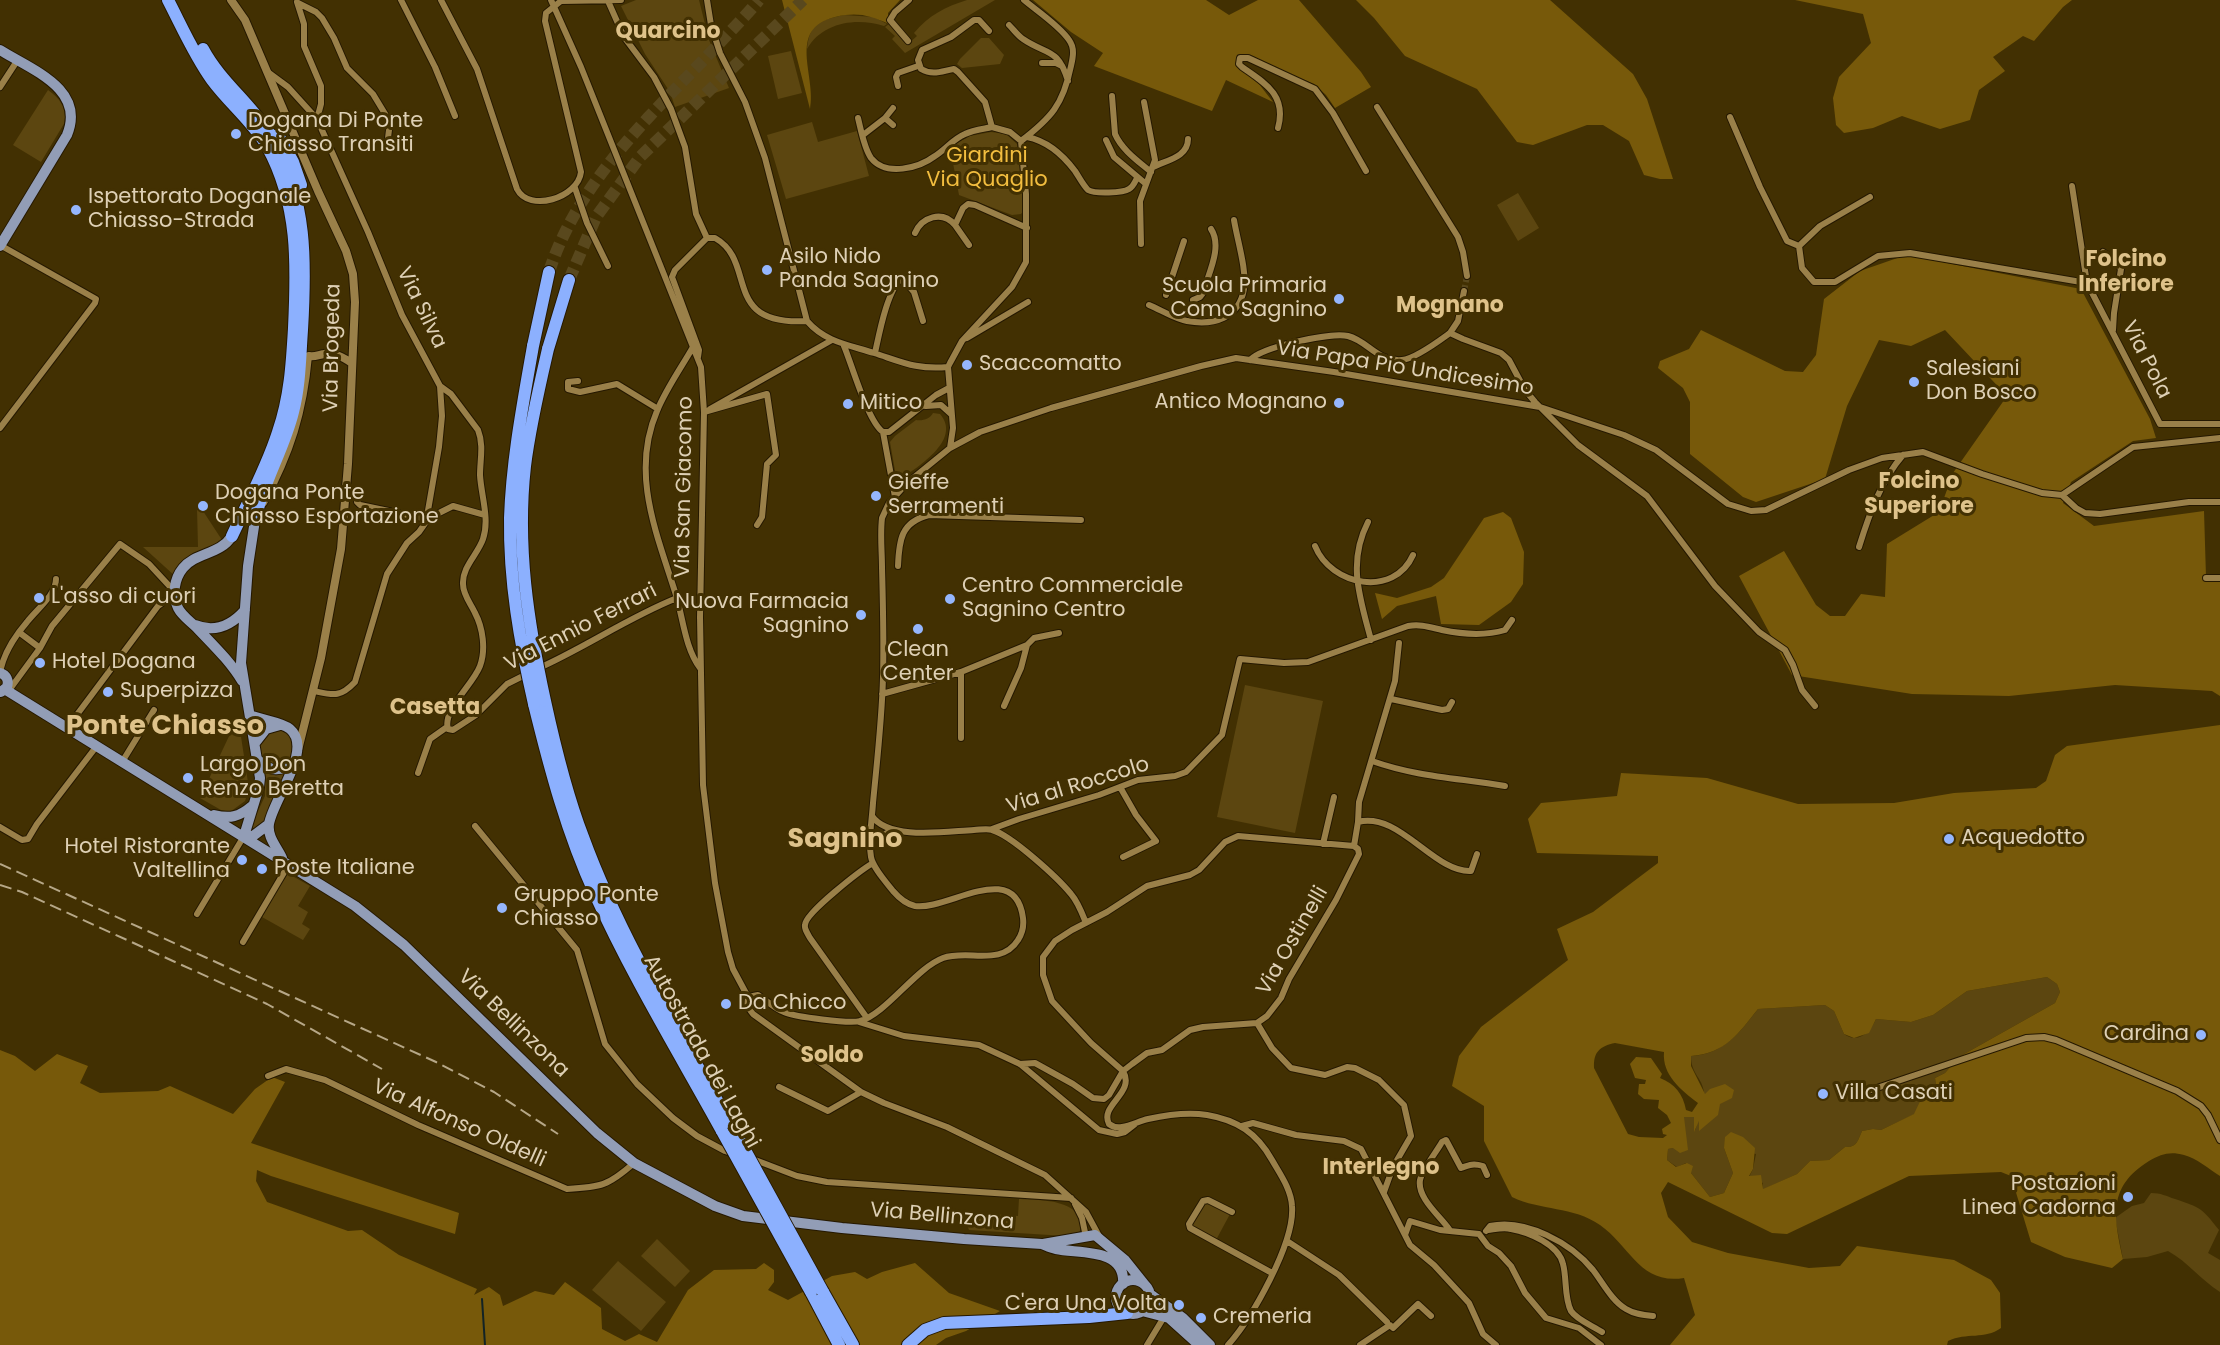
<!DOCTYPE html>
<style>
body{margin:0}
canvas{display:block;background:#423002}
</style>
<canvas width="2220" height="1345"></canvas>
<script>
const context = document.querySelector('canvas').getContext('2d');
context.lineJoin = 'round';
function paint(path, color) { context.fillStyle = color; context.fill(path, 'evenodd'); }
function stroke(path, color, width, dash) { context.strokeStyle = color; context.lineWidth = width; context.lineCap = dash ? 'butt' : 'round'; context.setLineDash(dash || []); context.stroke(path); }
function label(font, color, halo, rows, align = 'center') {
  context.font = font + ' Poppins,sans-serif'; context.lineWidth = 6; context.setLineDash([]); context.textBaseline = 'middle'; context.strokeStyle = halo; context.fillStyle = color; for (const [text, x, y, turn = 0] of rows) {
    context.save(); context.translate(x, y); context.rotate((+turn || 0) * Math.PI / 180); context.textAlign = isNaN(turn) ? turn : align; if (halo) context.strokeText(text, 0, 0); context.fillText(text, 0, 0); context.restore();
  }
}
paint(new Path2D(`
 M636 0H699L709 40 729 88 675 107 670 92 645 54 621 6Z
 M967 0H995L905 53 892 39 895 36 885 27 889 24 908 44 917 36 914 33C929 15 945 7 967 0Z
 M844 15 874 17 887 24 884 26C857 17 822 22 807 49 810 22 819 21 844 15Z
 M981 38H989L1004 55 1000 64 962 68 957 64 960 59Z
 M791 51 802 93 778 99 768 56Z
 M48 90C60 99 66 106 65 122L41 162 13 145Z
 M812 122 818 142 857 131 869 176 786 199 767 135Z
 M991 132 1006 134 1017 144 1022 173 1024 210 1021 214 1012 215 959 195 950 147 970 136Z
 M1518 193 1539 228 1518 241 1497 205Z
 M933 413 940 414C963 441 915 468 897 482L890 442 895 436 916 420C923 421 930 419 933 413Z
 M197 508 203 511 222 540 175 576 143 547H198Z
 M1245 685 1323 701 1295 833 1217 817Z
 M238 717 249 789 245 801 230 812 221 810 200 798Z
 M260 747a17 17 0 1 1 34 0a17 17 0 1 1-34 0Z
 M265 771 287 772 263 825 255 829 251 826 265 796Z
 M287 873 310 886 298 906 308 912 302 924 310 929 303 940 262 917Z
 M2047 977 2057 984 2060 992 2055 1003 1959 1057 1945 1073 1935 1078 1937 1092 1922 1097 1915 1114 1881 1130 1873 1129 1862 1131C1858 1140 1857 1148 1845 1147L1829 1160 1810 1161 1797 1174 1762 1190 1763 1183 1749 1177 1753 1169 1756 1154 1724 1148 1733 1173 1724 1193 1710 1197 1691 1173 1686 1163 1677 1167 1667 1160 1668 1149 1673 1148 1684 1116 1694 1117 1695 1130C1699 1119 1706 1103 1704 1092 1702 1077 1691 1074 1691 1056 1724 1054 1739 1033 1758 1009L1825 1005 1834 1011 1844 1034C1858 1044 1870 1033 1876 1019L1911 1022 1933 1015 1967 991Z
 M2151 1193C2161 1193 2166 1196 2175 1199 2201 1208 2201 1207 2219 1230L2208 1253 2220 1260V1292C2201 1280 2188 1262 2168 1251L2147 1257 2123 1259 2115 1218 2132 1206 2144 1203Z
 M1019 1199C1040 1200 1086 1199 1080 1231L1076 1234 1066 1236 969 1230 962 1212 1018 1216Z
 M1209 1203 1230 1214 1216 1240 1193 1228V1224L1205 1204Z
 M657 1239 690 1271 675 1287 641 1256Z
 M618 1261 666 1302 641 1331 592 1290Z`), '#5c4610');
paint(new Path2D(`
 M782 0H900L888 13 889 24C869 15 857 12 835 17 786 29 817 76 810 109Z
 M1033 0H1206L1229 15 1258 0H1299L1361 72 1371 87 1335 108 1326 95 1314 84 1241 54 1236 59 1239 68 1259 84 1273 102 1226 80 1212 111 1094 66 1103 53 1071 32Z
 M1356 0H1550L1633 74 1647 99 1673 179H1660L1644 175 1629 141 1603 125H1587L1533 145 1517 142 1477 89 1405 56 1374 18Z
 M1795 0H2072L2063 7 2034 41 2023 36 1993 57 2005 71 1979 90 1970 120 1940 129 1902 116 1873 128 1844 133 1836 125 1833 98 1839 77 1871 43 1863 14Z
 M1906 255 2081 289 2150 419 2156 438 2133 441 2071 482 2063 503 2094 526 2204 511 2206 577 2220 578V696L2212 691 2115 685 2009 696 1912 694 1792 675 1739 576 1784 551 1816 605 1830 616H1845L1861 594 1885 597 1887 544 1939 512 1953 473 2007 396 1945 330 1911 346 1879 340 1847 406 1825 479 1756 502 1743 497 1690 454V402L1683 388 1658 368 1660 361 1689 349 1701 330 1785 371 1803 372 1816 355 1824 299 1860 271Z
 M1503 512 1511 518 1524 552 1523 584 1511 602 1479 625 1441 624 1436 596 1397 606 1382 619 1375 593 1397 598 1431 587 1444 578 1484 518Z
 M2220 725V1176C2209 1169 2196 1158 2184 1155 2170 1151 2161 1154 2149 1161 2107 1187 2114 1217 2123 1259L2112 1268 2065 1257 2031 1242 2011 1176 2001 1172 1909 1176 1787 1234 1772 1233 1668 1182 1661 1193 1668 1217 1692 1242 1728 1253 1809 1268 1840 1266 1857 1246 1954 1260 1991 1280 2000 1293 2001 1328C1984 1340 1967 1332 1948 1341L1947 1345H1670L1695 1315 1684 1278C1640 1285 1631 1247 1600 1225 1573 1206 1541 1211 1512 1197L1484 1141V1106L1452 1086 1459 1056 1481 1027 1568 960 1557 929 1593 912 1658 863V856L1537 853 1528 819 1541 803 1617 796 1621 773 1707 778 1798 804 1894 803 1954 793 2036 788 2046 781 2055 755 2067 746ZM2047 977 2057 984 2060 992 2055 1003 1959 1057 1945 1073 1935 1078 1937 1092 1922 1097 1914 1114 1881 1130 1873 1129 1862 1131C1858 1140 1857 1148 1845 1147L1829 1160 1810 1161 1797 1174 1763 1189 1761 1175 1749 1176 1753 1169 1755 1148 1743 1137 1731 1132 1725 1137 1724 1148 1733 1173 1724 1193 1710 1197 1691 1173 1693 1166 1687 1163 1676 1167 1667 1160 1668 1149 1673 1148 1680 1153 1688 1150 1684 1117H1694V1132L1699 1121V1131L1718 1115 1720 1104 1732 1098 1734 1090 1725 1084 1710 1089 1705 1094 1691 1066V1056C1726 1053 1738 1034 1758 1009L1825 1005 1834 1011 1844 1034 1854 1038 1869 1033 1876 1019 1911 1022 1933 1015 1967 991ZM1615 1043 1664 1052C1662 1075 1681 1090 1698 1103L1692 1112 1686 1110C1683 1094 1675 1084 1660 1078L1662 1074 1651 1058 1636 1057 1630 1064 1635 1078 1646 1080 1645 1084H1639L1638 1094 1644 1099 1659 1100 1658 1108 1667 1115 1671 1123 1662 1129 1663 1134 1667 1135 1663 1138 1639 1137 1628 1134 1594 1068C1593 1052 1600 1046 1615 1043Z
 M0 1050 15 1056 35 1071 57 1054 88 1066 80 1083 100 1093 158 1091 170 1086 233 1114 255 1089 272 1077 285 1082 251 1143 459 1213 455 1234 271 1176 257 1170 256 1181 267 1202 348 1231 362 1230 399 1255 477 1289 474 1295 489 1287 500 1295 503 1306 535 1291 554 1295 565 1282 601 1308 602 1329 625 1341 639 1334 657 1342 688 1290 714 1270 756 1269 764 1263 774 1270V1282L768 1290 788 1300 832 1276 855 1272 867 1279 882 1272 915 1263 949 1293 1000 1311 966 1331 946 1338 936 1345H0Z`), '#77590a');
stroke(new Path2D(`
 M482 1299 485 1345`), '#122325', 2);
stroke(new Path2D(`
 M1464 291 1467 276`), '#59481d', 6, [6, 3]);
stroke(new Path2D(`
 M549 272C578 181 652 114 716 47 730 31 746 16 759 0
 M569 280 596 217 640 157 803 0`), '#59481d', 12, [12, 6]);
const minor = new Path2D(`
 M401 0 435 67 455 116
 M441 0 477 69 517 189C529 213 578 198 581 172L545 21 546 13 561 1 621 0
 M551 0 581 67 701 367 704 412 700 617 703 785 715 883 728 952 733 969 748 997
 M707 0 711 25 720 53 745 102 765 158 807 321C825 342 849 345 874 353 902 362 917 370 948 367
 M608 1 624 37 654 77 671 109 685 147 696 214 707 238
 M297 2 304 24V46L321 86V104L317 119
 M298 3 316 12 322 18 334 38 347 68 373 94 390 122 388 138
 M1009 25C1014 30 1018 36 1023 39 1046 55 1058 47 1068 81
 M908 41 890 20 895 12 909 0
 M1042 63H1056L1062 66
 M269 73 288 87 317 119 368 232 402 315 440 386 451 394 478 430C484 445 480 460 480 475 481 495 490 519 483 539 478 554 462 567 463 584 463 595 471 604 475 613 483 628 486 650 480 666 473 685 442 710 448 729L453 730 476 715 507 684 529 673
 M898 86 896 77 898 73 918 66
 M0 87 17 61
 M1112 96 1115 134C1122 150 1138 161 1151 172
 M1377 107 1458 237 1463 252 1467 276
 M1730 117 1760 187 1787 241 1799 246
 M858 118C861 130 864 148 871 158 886 177 919 168 935 156 946 149 953 139 965 134 973 130 983 129 992 127L985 102 958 72 954 69C942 71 933 76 921 69L918 60 922 50 951 37 974 20H979L989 31
 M885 118 893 125
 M992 127 1010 132 1021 141
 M1278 128C1287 95 1265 83 1242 67L1239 64 1240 58H1248L1315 89 1333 113 1366 171
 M863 135 885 118 893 108
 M1027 137C1047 141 1063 155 1075 171 1079 177 1083 185 1088 190 1095 194 1123 193 1129 189 1133 187 1135 182 1137 178
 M1106 140 1114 157 1146 184
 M1153 167C1167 160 1188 157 1188 139
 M2072 186 2087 283 2160 424H2220
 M575 188 587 223 608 266
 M1870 197 1820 226 1799 246 1802 268 1814 282H1835L1878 256 1910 253 2087 283
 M915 233C922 217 942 210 955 225
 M1141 244 1140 201 1155 160 1144 102
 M0 245 96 299 95 303 0 428
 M969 245 955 225 963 208 968 204 975 205 1027 228
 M2103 252 2114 259 2121 269 2114 313 2113 330
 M1166 295 1184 241
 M1193 300 1200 297 1203 293C1208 274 1223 247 1211 229
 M1149 305C1161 310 1175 319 1187 321 1214 326 1239 318 1244 289 1247 270 1237 239 1234 220
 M1450 333 1458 321 1464 291
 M967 338 1028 302
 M844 346C852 365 868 422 883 432H889L936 395 949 388
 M693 347C681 368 666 389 657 411 630 474 657 534 676 595 683 618 685 648 700 668
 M875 353C879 335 887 290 902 278L914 292 923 321
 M698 357 699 350 672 277 675 270 707 238H715C758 262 720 326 807 321
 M1250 360C1262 347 1330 332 1348 336 1368 341 1377 362 1402 360 1415 359 1439 341 1450 333L1463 339 1501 353 1509 360 1525 390 1535 402 1578 445 1647 496 1715 586 1759 632 1785 650 1793 665 1802 690 1815 706
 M578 381 568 382V389L580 392 617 384 658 409
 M926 406 941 405 951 414
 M710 409 832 340
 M704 412 767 394 776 455 767 464 762 517 757 525
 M883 432 895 497
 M950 448 953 428 948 367 950 363 962 341 1012 287 1026 262V194L1021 141C1051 118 1063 105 1071 66 1073 57 1075 48 1069 40 1060 26 1037 11 1024 0
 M346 489 356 491 357 502 360 505 427 519
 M2062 495 2076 508 2085 513 2100 514 2189 502H2220
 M264 503C291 453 304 412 309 356
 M427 519 453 506 485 515
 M1368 522C1347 563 1360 598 1371 640
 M1315 546C1331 586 1394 598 1413 555
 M1859 547C1869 515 1881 480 1903 455
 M898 566C899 540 901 522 929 515L1081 520
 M2206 578H2220
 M20 633 40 648
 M539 668C586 647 629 617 677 598
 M961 672V738
 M0 673C3 655 15 636 27 622 37 609 56 595 56 579
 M10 689 40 648 52 626 120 544 149 564 174 591
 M314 691C333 695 340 698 355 682L387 574 407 543 419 532 426 522 439 447 442 416 440 386
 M882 694 961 672 1027 645 1034 638 1059 633
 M1391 699 1442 710 1448 709 1452 702
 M1004 706 1021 668 1027 645
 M67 728 158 606 174 594
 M1372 761C1417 777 1458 778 1505 786
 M122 762 154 710
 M418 773 430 739 447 727
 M1120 787 1136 815 1156 841 1123 857
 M872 816C889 841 948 831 974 830 979 830 987 828 992 830 1011 835 1058 878 1071 894 1078 902 1082 913 1086 923
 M1358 822C1399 811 1434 873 1471 871L1477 854
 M475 826 577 950 605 1044 637 1084 673 1118 697 1136 725 1151 734 1154
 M0 827 22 840 28 839 37 824 96 747
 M992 829 1019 819 1099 795 1138 780 1175 776 1186 772 1222 735 1240 659 1284 663 1308 662 1408 626C1421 624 1429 627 1442 630 1461 634 1485 636 1505 630L1512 620
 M1323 844 1334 797
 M871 846 879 837 893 830
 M197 914 244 836
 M243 942 289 864
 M748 997 758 995C767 1001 774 1008 784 1012 795 1017 850 1024 860 1021 886 1014 916 968 943 958 968 949 1001 967 1018 940 1022 934 1024 926 1023 918 1015 858 947 911 915 906 906 904 899 898 893 891 886 882 873 868 871 857 868 840 872 820 873 803 877 761 882 719 883 677 884 641 883 604 882 568 882 552 880 535 882 518L889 503 907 483 950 448 980 432 1051 408 1201 366 1236 358 1334 372 1540 407 1624 435 1656 450 1728 504 1751 511 1766 510 1849 470 1882 458 1923 452 1982 474 2042 493 2062 495 2133 447 2220 438
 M748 997 747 1006 753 1014 861 1092 884 1103 947 1127 1045 1175 1086 1212 1099 1236
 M867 1018 810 938C808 934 804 929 805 925 805 913 861 870 873 863
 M859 1022 904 1036 979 1045 1020 1064 1099 1130 1117 1134 1125 1132 1134 1125
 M1257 1023 1272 1048 1291 1068 1325 1075 1347 1067 1355 1068 1379 1080 1404 1105 1411 1136 1393 1167 1384 1192
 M1020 1064 1035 1063 1073 1084 1093 1098 1104 1099 1109 1095 1123 1071 1132 1064 1147 1053 1162 1050 1190 1030 1203 1027 1257 1023 1267 1016 1281 998 1289 979 1336 900 1359 854 1358 849 1354 846 1358 822 1359 802 1395 681 1399 643
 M1123 1071 1091 1043 1052 1001 1043 975V957L1055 941 1072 930 1107 912 1147 886 1190 875 1199 870 1225 842 1238 836 1354 846
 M1123 1071C1136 1093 1099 1105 1109 1124 1113 1127 1117 1128 1122 1127 1131 1126 1139 1121 1148 1119 1166 1115 1189 1112 1207 1115 1237 1120 1257 1133 1272 1160 1280 1174 1291 1189 1292 1206 1295 1243 1252 1318 1228 1345
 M268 1076 286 1069 325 1080 418 1125 567 1189C601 1187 608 1186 634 1163
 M779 1087 828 1111 861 1092
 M1856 1095 2026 1038 2044 1037 2056 1040 2177 1091 2201 1106 2208 1115 2220 1140
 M1242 1126 1253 1123 1296 1135 1344 1141 1361 1149 1410 1245 1434 1265 1469 1303 1483 1334 1496 1345
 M750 1158 797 1176 827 1182 1071 1198
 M1075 1204 1082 1218 1086 1237
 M1232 1212 1208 1200 1203 1201 1189 1224 1190 1228 1272 1273
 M1449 1229C1440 1216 1417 1198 1420 1180 1422 1170 1437 1151 1442 1142L1446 1140 1461 1168C1469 1165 1473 1163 1483 1166L1487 1175
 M1488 1230C1496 1229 1504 1227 1511 1229 1529 1232 1559 1245 1563 1264 1567 1278 1564 1298 1571 1311 1577 1320 1593 1326 1602 1332
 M1486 1231 1490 1226C1525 1218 1571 1243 1593 1270 1603 1283 1612 1301 1626 1309 1634 1314 1643 1315 1653 1316
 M1405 1235 1410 1221 1440 1230 1479 1234 1488 1246 1499 1253 1511 1266 1525 1293 1546 1318 1579 1328 1601 1345
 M1287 1241 1339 1275 1387 1322
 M1147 1345 1164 1317
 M1360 1345 1390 1325 1393 1328 1418 1304 1431 1316`);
const tertiary = new Path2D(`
 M231 0 245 20 318 191 346 251 353 274 355 302 353 348 348 464 341 549 321 658 298 750
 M309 356C315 357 318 355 324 354 334 352 344 358 352 363`);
const primary = new Path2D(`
 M0 50C32 70 86 89 67 135L0 246
 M232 536C220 555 196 552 183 568 174 579 172 595 178 608 182 616 190 621 197 628 213 645 230 661 242 681
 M195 625C215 633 231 626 245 610
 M0 673C7 675 9 681 7 687L1 692
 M6 690 355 906 404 945 597 1133 634 1163 715 1206 743 1216 842 1228 964 1239 1042 1244C1047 1246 1051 1248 1056 1249 1078 1254 1126 1247 1123 1284
 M250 715C261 720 282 722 290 729 314 749 273 799 269 824 267 837 277 847 282 858
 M255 743 266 729 280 725
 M258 760C269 772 282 772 294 762
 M214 815C230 819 239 817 252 806
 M244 836 259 787 260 778 241 663 248 566 255 520
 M244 836H253L269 824
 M1043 1244 1095 1235 1125 1260 1145 1285
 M1116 1297a17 17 0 1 1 34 0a17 17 0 1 1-34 0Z
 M1150 1294 1183 1318 1210 1345
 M1142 1311 1169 1318 1199 1345`);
const motorway = new Path2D(`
 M168 0C182 27 194 55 212 80 229 103 252 121 267 146 299 204 297 265 294 328 292 363 290 398 278 432 267 467 248 502 232 536
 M203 49C221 83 254 106 273 139 307 201 306 262 302 330 300 358 300 385 293 412 284 449 263 482 255 520
 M278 135 293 162 301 185
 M533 346 549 272
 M548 349 569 280
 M545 701C555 747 566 793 583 837 621 941 681 1036 735 1132
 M534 704C550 769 567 833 595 894 632 976 679 1053 722 1131
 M811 1292 839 1345
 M823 1292 853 1345
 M908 1345 925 1330 944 1323 1089 1317 1127 1313`);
stroke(minor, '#251800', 8);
stroke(tertiary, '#251800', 10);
stroke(primary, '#251800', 12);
stroke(motorway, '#251800', 14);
stroke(minor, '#9a8049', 6);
stroke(tertiary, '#9a8049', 8);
stroke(primary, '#929db6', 10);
stroke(motorway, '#8cb0fe', 12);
stroke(new Path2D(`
 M0 864 436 1062 494 1092 558 1134
 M0 885 22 892 267 1004 382 1069`), '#b6a787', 2, [12, 6]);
const motorwayBridge = new Path2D(`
 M533 346C523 403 512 460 510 518 509 581 520 643 534 704
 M545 701C528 623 516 546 525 466 530 426 539 388 548 349
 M722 1131 811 1292
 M735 1132 823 1292`);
stroke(motorwayBridge, '#251800', 14, []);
stroke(motorwayBridge, '#8cb0fe', 12);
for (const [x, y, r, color] of [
 [236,134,6,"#95b6fd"],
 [76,210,6,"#95b6fd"],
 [767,270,6,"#95b6fd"],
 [1339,299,6,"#95b6fd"],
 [967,365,6,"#95b6fd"],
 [1914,382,6,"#95b6fd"],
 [1339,403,6,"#95b6fd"],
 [848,404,6,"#95b6fd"],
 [876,496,6,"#95b6fd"],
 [203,506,6,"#95b6fd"],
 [39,598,6,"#95b6fd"],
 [950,599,6,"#95b6fd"],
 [861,615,6,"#95b6fd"],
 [918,629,6,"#95b6fd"],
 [40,663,6,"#95b6fd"],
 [108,692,6,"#95b6fd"],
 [188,778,6,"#95b6fd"],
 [1949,839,6,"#95b6fd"],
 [242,860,6,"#95b6fd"],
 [262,869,6,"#95b6fd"],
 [502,908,6,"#95b6fd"],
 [726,1004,6,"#95b6fd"],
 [2201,1035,6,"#95b6fd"],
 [1823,1094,6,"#95b6fd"],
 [2128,1197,6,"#95b6fd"],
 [1179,1305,6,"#95b6fd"],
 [1201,1318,6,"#95b6fd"]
]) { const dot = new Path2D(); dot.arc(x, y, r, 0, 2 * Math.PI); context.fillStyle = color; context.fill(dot); stroke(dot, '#423002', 2); }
label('21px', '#ded0b5', '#423002', [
 ["Dogana Di Ponte",248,122],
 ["Chiasso Transiti",248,146],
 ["Ispettorato Doganale",88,198],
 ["Chiasso-Strada",88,222],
 ["Asilo Nido",779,258],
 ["Panda Sagnino",779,282],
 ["Scuola Primaria",1327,287,"right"],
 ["Como Sagnino",1327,311,"right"],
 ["Scaccomatto",979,365],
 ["Salesiani",1926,370],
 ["Don Bosco",1926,394],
 ["Antico Mognano",1327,403,"right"],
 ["Mitico",860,404],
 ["Gieffe",888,484],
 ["Serramenti",888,508],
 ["Dogana Ponte",215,494],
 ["Chiasso Esportazione",215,518],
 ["Centro Commerciale",962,587],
 ["Sagnino Centro",962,611],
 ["L'asso di cuori",51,598],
 ["Nuova Farmacia",849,603,"right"],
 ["Sagnino",849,627,"right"],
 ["Clean",918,651,"center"],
 ["Center",918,675,"center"],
 ["Hotel Dogana",52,663],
 ["Superpizza",120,692],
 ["Largo Don",200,766],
 ["Renzo Beretta",200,790],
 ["Acquedotto",1961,839],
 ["Hotel Ristorante",230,848,"right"],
 ["Valtellina",230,872,"right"],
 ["Poste Italiane",274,869],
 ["Gruppo Ponte",514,896],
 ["Chiasso",514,920],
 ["Da Chicco",738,1004],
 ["Cardina",2189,1035,"right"],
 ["Villa Casati",1835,1094],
 ["Postazioni",2116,1185,"right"],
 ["Linea Cadorna",2116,1209,"right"],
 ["C'era Una Volta",1167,1305,"right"],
 ["Cremeria",1213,1318]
], 'left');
label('21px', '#f2bd3f', '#423002', [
 ["Giardini",987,157],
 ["Via Quaglio",987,181]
]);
label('21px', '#ded0b5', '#423002', [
 ["Via Silva",421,308,64],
 ["Via Brogeda",333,348,-89],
 ["Via Pola",2146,360,63],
 ["Via Papa Pio Undicesimo",1405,369,9],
 ["Via San Giacomo",685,487,-89],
 ["Via Ennio Ferrari",581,628,-27],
 ["Via al Roccolo",1078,786,-17],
 ["Via Ostinelli",1293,941,-60],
 ["Via Bellinzona",513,1024,44],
 ["Autostrada dei Laghi",701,1052,61],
 ["Via Alfonso Oldelli",459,1124,24],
 ["Via Bellinzona",942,1217,5]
]);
label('bold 22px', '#dec28a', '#423002', [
 ["Quarcino",668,32],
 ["Folcino",2126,260],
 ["Inferiore",2126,285],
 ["Mognano",1450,306],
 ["Folcino",1919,482],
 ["Superiore",1919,507],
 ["Casetta",435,708],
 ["Soldo",832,1056],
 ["Interlegno",1381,1168]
]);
label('bold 27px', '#dec28a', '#423002', [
 ["Ponte Chiasso",165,727],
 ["Sagnino",845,840]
]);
</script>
